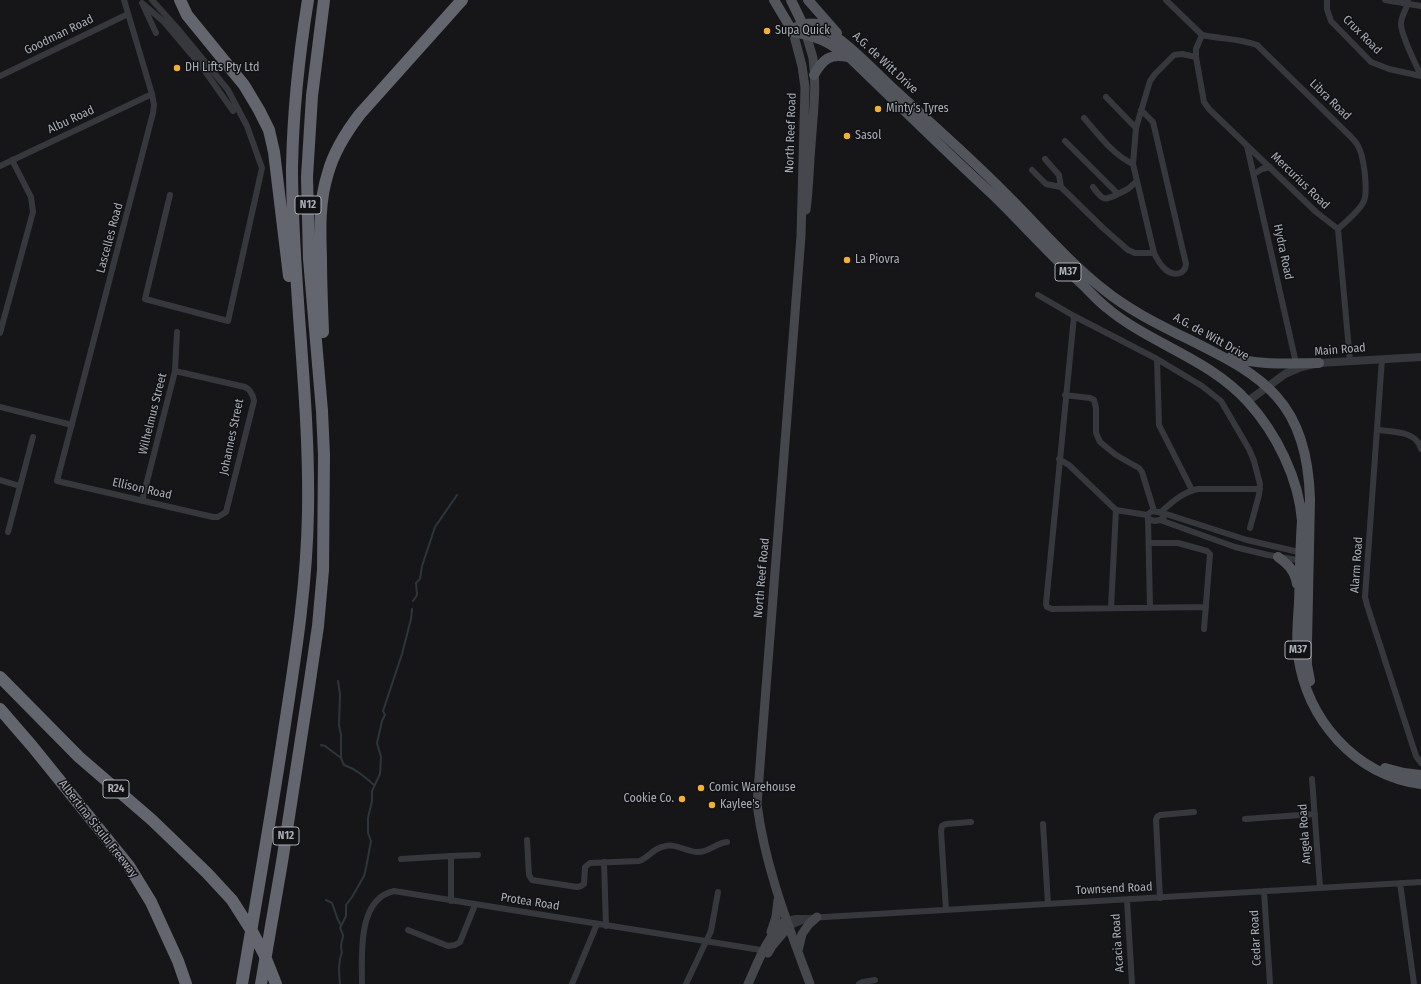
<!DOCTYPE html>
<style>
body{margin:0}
canvas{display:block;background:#161618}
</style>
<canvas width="1421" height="984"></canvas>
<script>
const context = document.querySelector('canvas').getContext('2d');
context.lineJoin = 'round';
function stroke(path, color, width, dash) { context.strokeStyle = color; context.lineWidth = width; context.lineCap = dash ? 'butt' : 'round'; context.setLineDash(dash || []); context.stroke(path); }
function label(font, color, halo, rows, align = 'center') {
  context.font = font + ' "Fira Sans Condensed",sans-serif'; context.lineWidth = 3; context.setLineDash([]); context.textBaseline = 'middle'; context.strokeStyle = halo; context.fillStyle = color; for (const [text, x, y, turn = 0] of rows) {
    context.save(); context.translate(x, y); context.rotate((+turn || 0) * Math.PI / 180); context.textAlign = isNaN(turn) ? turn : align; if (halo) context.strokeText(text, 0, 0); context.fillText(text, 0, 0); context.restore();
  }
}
stroke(new Path2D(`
 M413 601 417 595 416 583 420 579 422 566 435 527 457 495
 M338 681 340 694 339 725 341 735V758L344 765C356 769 365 777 374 785
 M321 745 325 746 341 758
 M326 900 332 903 338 920 341 925
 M340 984C339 973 338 962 342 952 339 945 343 941 343 935 342 932 341 930 340 928L346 916V905L352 897 364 876 366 868 371 841 368 833V818L372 801V791L380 774 381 757 377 743 382 721 385 715 383 711 402 654 411 619 412 609`), '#2c353c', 2);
stroke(new Path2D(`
 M124 0 152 94 154 105 153 113 57 481 213 517H218L226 512 254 401C253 395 251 390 245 387L175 371
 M152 0 178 29 228 90 247 126 262 168 228 321 145 299 170 195
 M1166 0 1202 35
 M1327 0V9L1331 21 1371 62 1389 69 1421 76
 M1385 0 1421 6
 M1408 0C1408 8 1401 15 1401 24 1401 36 1416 64 1421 76
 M142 3 164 22 202 67 233 111
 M143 5 156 33
 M1202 35C1220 39 1239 38 1257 45L1350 136C1353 139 1356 142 1358 146 1364 156 1368 190 1364 201 1359 212 1346 221 1338 229
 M1202 35 1196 49V57L1204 102 1209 109 1316 212 1338 229
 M0 76 128 14
 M1106 97 1136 128
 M1141 110 1153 122 1186 264C1185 275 1174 276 1166 270 1161 266 1157 259 1154 253
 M1084 118C1098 134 1113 155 1133 164
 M1065 141 1118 194 1128 189 1137 181
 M1247 146 1296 363
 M1045 159 1059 175 1061 187
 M0 166 152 94
 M1032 170 1046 184 1061 187 1103 228 1128 250 1135 253H1154L1133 164 1136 128 1150 81 1155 74 1174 55 1182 54 1196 57
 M1254 174 1262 169 1270 167
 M1093 187C1102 199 1103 202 1118 194
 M1338 229 1350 361
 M1038 295 1074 316 1157 359 1202 386 1221 401 1249 449 1254 461 1260 484 1259 495 1250 528
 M1074 316 1046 604 1047 607 1052 609 1206 607
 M0 333 33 212 31 197 12 160
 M1157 359 1159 425 1192 490
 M1382 359 1365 597 1367 605 1416 756 1421 763
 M1065 395 1090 398 1094 400 1096 408V433L1100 442 1116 455 1139 468 1142 472 1154 511
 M0 407 72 425
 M1378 430C1393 432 1417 431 1421 449
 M1059 459 1069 465 1116 510 1111 608
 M0 480 20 486
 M142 501 175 371 177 332
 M1116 510 1147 515
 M1161 512C1172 502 1183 492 1198 489H1260
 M1163 513 1247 540 1303 553
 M1148 519 1150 607
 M1160 520 1164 517 1163 513 1152 511 1147 515 1148 519 1155 521 1160 520 1235 547 1268 555 1303 561
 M8 532 33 437
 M1149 543H1178L1207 551 1210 554 1204 629
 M1312 779 1320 887
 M1245 819 1315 814
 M1043 824 1048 904
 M527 840 529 875 532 880 577 887 581 886 584 884 585 867 590 863 639 861C648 858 653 849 662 847 676 842 685 852 698 852 709 852 716 843 727 842
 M451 856 478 855
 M401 859 451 856V901
 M604 862 606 926
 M1400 883 1414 984
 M1264 891 1270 984
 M1160 898 1156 820 1157 817 1160 815 1194 812
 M1127 900 1132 984
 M946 910 941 831 942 826 946 824 971 822
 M786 920 796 918H808L1421 882
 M788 927 807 919
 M408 930 448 946 455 945 460 942 475 905
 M362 984C362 955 357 899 394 891L767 951
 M572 984 597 924
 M686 984 711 931 718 892
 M859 984 863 982 875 980`), '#37383d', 6);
stroke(new Path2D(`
 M1248 401 1285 374 1301 367 1319 363 1421 357`), '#37383d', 8);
stroke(new Path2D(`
 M793 32 802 66 805 87 801 236 757 804C765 867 788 925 810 984
 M806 210C809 188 809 167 811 145 813 116 817 87 813 58 811 50 808 42 806 34
 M771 932 776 917 778 900
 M798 951 802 934 809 924 817 917
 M768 953 772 946 788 927
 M748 984C758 962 767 936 786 920`), '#45474d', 9);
stroke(new Path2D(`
 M774 0 793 32C820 37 828 42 849 57 897 103 943 149 991 193 1022 223 1051 256 1083 285 1091 293 1098 301 1107 308 1150 344 1210 359 1248 402 1276 433 1299 478 1302 521 1300 548 1300 576 1299 603 1298 620 1296 638 1298 655 1307 720 1355 775 1421 784
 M791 0 805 29
 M808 0 837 33
 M792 29C801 25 808 22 817 24 848 42 872 69 898 93 935 127 974 161 1009 197 1040 228 1069 262 1103 289 1131 312 1166 328 1198 344 1226 358 1256 373 1277 397 1302 425 1309 463 1310 499L1307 643V665L1310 681
 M814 75C822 60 830 53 847 57
 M1231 357C1260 366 1290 363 1319 363
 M1278 557C1288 564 1295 571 1297 584
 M1385 768 1404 773 1421 775`), '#53555c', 10);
stroke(new Path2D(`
 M180 0 187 15 244 85 259 110 269 130 274 152 289 276
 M323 332C322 307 321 282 321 258 320 229 319 201 328 173 334 151 347 131 360 114L462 0
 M0 677 79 757 152 820 207 873 232 900 253 933 264 954 276 984
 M0 709 32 746 129 866 151 902 178 961 186 984
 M242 984C257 897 272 811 285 724 296 653 307 583 308 511 310 397 292 283 292 168 293 112 299 55 308 0
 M261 984 282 862 309 687 318 626 323 570 324 455 322 411 309 259 307 177 312 96 324 0`), '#63666e', 12);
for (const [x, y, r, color] of [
 [767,31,4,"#f2b134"],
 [177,68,4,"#f2b134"],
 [878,109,4,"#f2b134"],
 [847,136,4,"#f2b134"],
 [847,260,4,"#f2b134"],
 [701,788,4,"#f2b134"],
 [682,799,4,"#f2b134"],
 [712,805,4,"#f2b134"]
]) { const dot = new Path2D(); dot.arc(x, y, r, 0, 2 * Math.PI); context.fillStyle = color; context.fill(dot); stroke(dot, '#111113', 1.5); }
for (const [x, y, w] of [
 [308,205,26],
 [1068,272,26],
 [1298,650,26],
 [116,789,26],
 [286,836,26]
]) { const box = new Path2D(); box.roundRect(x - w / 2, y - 9, w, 18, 3); context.fillStyle = '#111113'; context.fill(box); stroke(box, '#a8adb8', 1); }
label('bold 11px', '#a8adb8', null, [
 ["N12",308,205],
 ["M37",1068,272],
 ["M37",1298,650],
 ["R24",116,789],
 ["N12",286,836]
]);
label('12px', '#a8adb8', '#111113', [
 ["Supa Quick",775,31],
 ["DH Lifts Pty Ltd",185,68],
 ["Minty's Tyres",886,109],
 ["Sasol",855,136],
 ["La Piovra",855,260],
 ["Comic Warehouse",709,788],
 ["Cookie Co.",674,799,"right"],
 ["Kaylee's",720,805]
], 'left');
label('12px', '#a8adb8', '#111113', [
 ["Goodman Road",59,35,-26],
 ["Crux Road",1362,35,45],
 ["A.G. de Witt Drive",885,63,43],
 ["Libra Road",1330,100,44],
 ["Albu Road",71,120,-25],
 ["North Reef Road",791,133,-88],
 ["Mercurius Road",1300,181,44],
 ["Lascelles Road",110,238,-75],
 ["Hydra Road",1283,252,78],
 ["A.G. de Witt Drive",1211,337,29],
 ["Main Road",1340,350,-5],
 ["Wilhelmus Street",153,414,-76],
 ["Johannes Street",232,437,-78],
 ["Ellison Road",142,489,13],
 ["Alarm Road",1357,565,-86],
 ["North Reef Road",762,578,-85],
 ["Albertina Sisulu Freeway",98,829,52],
 ["Angela Road",1305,834,-94],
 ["Townsend Road",1114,889,-3],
 ["Protea Road",530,902,9],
 ["Cedar Road",1256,938,-93],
 ["Acacia Road",1118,943,-94]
]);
</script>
